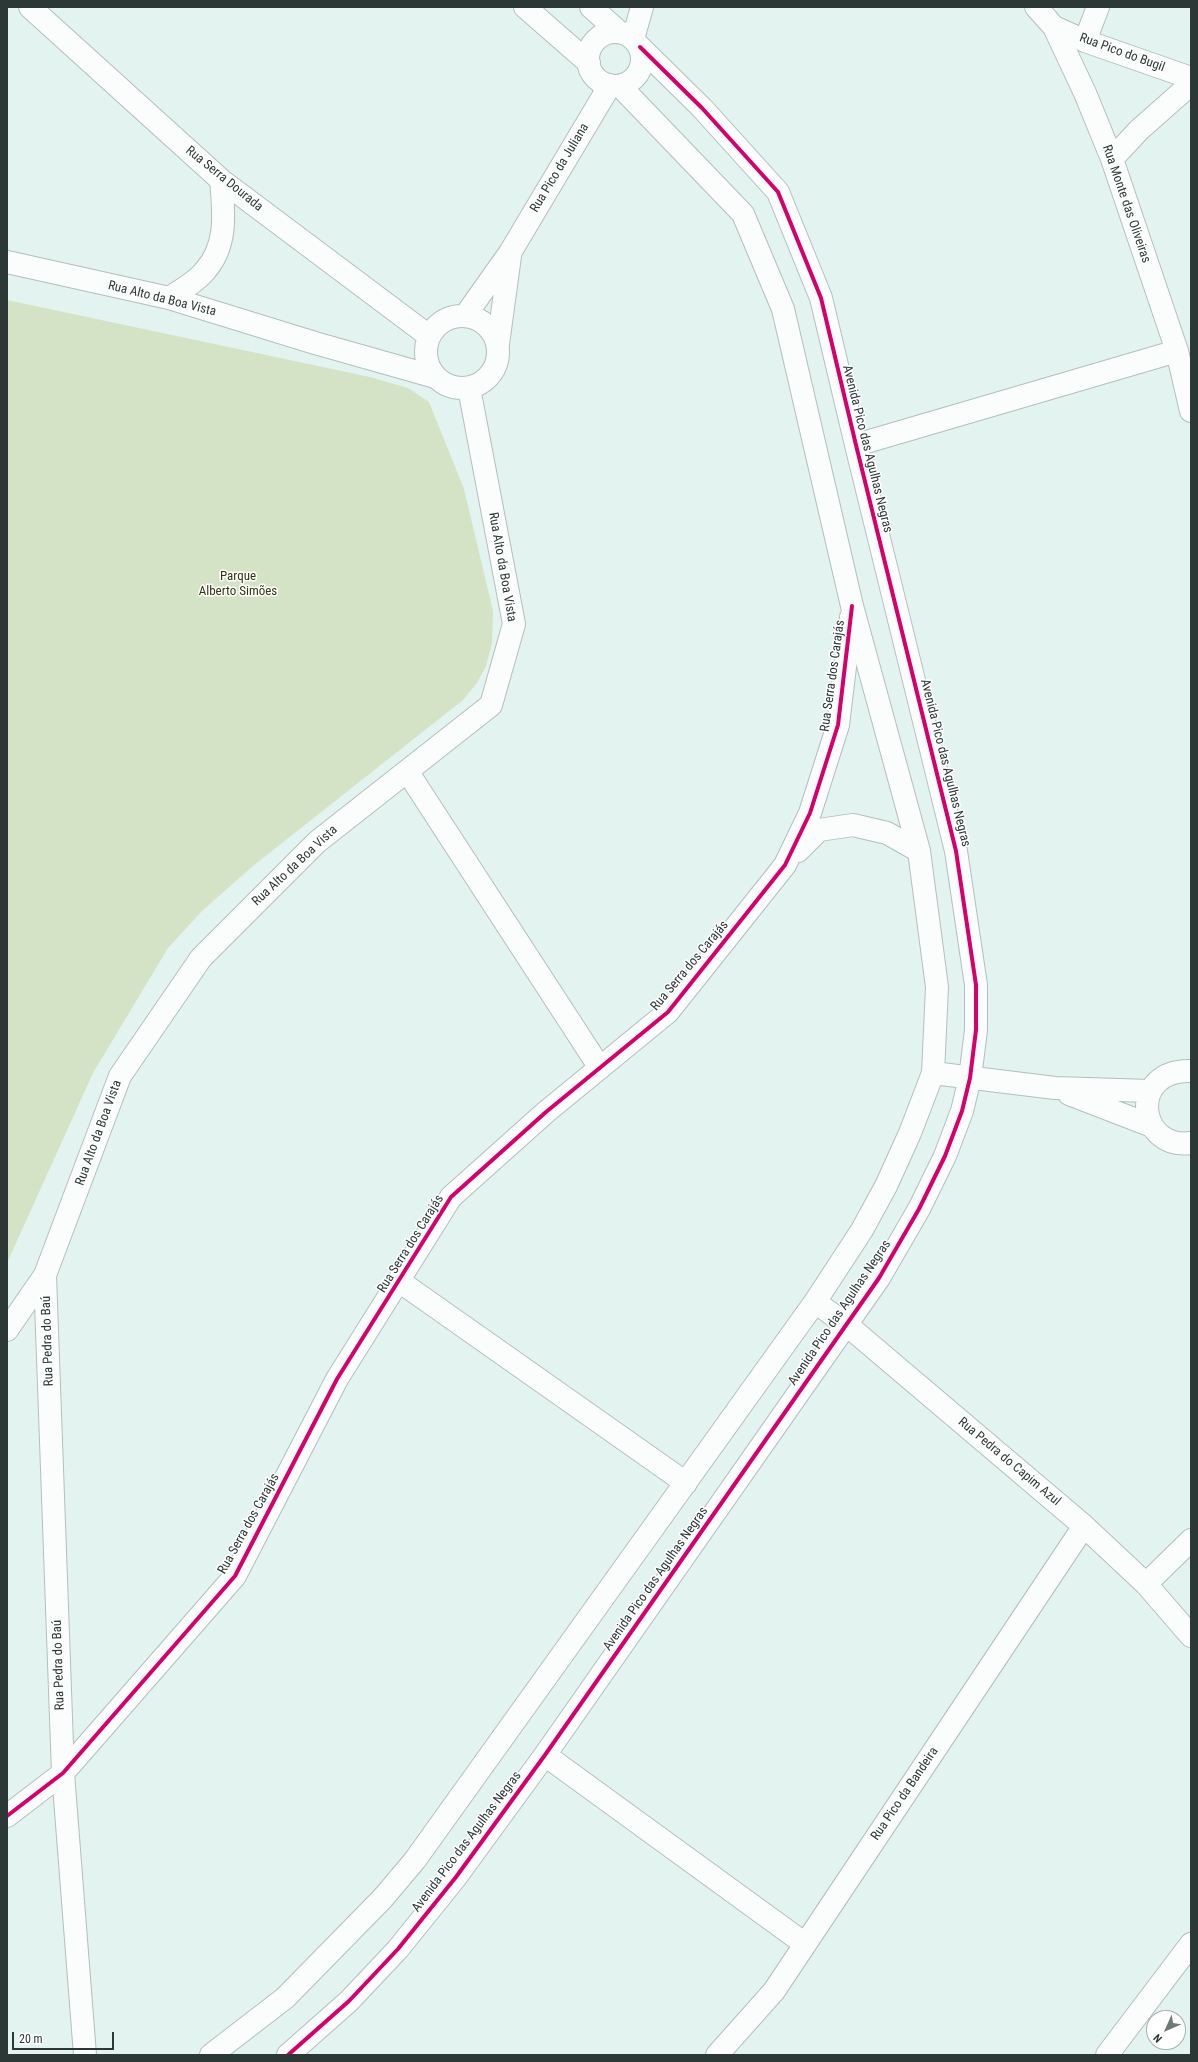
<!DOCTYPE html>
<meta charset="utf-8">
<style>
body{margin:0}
#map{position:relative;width:1198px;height:2062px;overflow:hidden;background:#e3f3f0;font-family:"Roboto Condensed",sans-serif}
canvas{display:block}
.frame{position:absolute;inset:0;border:8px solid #2c3836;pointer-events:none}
.north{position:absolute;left:1146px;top:2010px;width:40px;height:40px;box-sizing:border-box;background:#fff;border:1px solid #abafaf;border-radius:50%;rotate:225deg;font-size:11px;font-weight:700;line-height:16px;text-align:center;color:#2c3836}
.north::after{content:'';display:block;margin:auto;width:14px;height:18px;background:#6c7977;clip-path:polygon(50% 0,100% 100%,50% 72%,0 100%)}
.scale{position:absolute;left:12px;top:2032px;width:102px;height:18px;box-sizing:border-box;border:2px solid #2c3836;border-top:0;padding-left:5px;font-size:12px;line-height:14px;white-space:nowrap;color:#2c3836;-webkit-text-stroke:3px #fff;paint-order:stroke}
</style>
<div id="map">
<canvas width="1198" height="2062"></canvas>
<div class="frame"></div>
<div class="north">N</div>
<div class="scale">20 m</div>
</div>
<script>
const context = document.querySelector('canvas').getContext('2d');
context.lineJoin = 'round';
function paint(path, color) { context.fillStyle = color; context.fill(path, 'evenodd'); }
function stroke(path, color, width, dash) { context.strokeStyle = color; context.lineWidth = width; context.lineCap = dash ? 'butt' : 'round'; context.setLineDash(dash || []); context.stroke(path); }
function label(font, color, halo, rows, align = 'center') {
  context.font = font + ' "Roboto Condensed",sans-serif'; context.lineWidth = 3; context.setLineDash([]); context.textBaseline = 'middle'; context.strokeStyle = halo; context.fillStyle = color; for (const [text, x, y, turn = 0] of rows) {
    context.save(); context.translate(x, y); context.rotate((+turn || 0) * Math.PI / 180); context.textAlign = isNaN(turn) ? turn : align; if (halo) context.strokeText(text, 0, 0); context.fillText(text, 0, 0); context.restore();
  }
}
paint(new Path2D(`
 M7 300 370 377 408 388 429 402 464 489 493 611 492 643 486 666 477 683 463 700 253 866 202 911 168 948 93 1073 7 1263Z`), '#d4e3c6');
const minor = new Path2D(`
 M30 7 221 180 429 336
 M525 7 589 63
 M591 7 619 32
 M1036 7 1054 27 1085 93 1112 159 1177 351 1191 411
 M1054 27 1085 41 1191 78
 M588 59a27 27 0 1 1 54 0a27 27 0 1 1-54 0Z
 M633 39 642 7
 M1085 41 1098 7
 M1112 159 1139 130 1191 84
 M7 262 169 298 315 343 435 377
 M169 298C181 290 195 283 204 272 228 246 224 213 221 180
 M465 316 511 251 610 85
 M426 352a36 36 0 1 1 72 0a36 36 0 1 1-72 0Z
 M498 344 510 256
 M856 445 1177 351
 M407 771 600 1068
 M798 851 819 830 853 825 887 833 919 851
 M1191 1071C1128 1069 1137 1150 1191 1143
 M933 1073 1055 1088 1150 1091
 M1069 1094 1152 1126
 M45 1275 63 1773 85 2055
 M399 1281 686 1483
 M815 1302 847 1325 1084 1526 1146 1584 1191 1636
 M7 1330 45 1275 120 1076 201 958 317 842 491 705 514 624 469 388
 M1146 1584 1191 1540
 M545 1755 805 1944
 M7 1816 63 1773 235 1576 337 1379 451 1197 546 1112 668 1012 785 865 810 813 838 725 851 617
 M211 2055 285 1998 383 1898 415 1860 815 1302 862 1230 886 1186 910 1133 933 1073 937 987 919 851 852 606 783 309 743 214 620 86
 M288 2055 349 2001 398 1949 456 1877 545 1755 879 1278 919 1209 945 1156 962 1111 970 1078 976 1030V985L956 851 856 445 821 298 778 192 702 108 640 47
 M717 2055 774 1991 1084 1526
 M1107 2055 1191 1944`);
stroke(minor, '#b3bfbd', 24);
stroke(minor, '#fbfdfd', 22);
stroke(new Path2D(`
 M7 1816 63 1773 235 1576 337 1379 451 1197 546 1112 668 1012 785 865 810 813 838 725 852 606
 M288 2055 349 2001 398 1949 456 1877 545 1755 879 1278 919 1209 945 1156 962 1111 970 1078 976 1030V985L956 851 856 445 821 298 778 192 702 108 640 47`), '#d6006c', 4);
label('13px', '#2c3836', '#fff', [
 ["Rua Pico do Bugil",1122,53,20],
 ["Rua Pico da Juliana",560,168,-59],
 ["Rua Serra Dourada",224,179,39],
 ["Rua Monte das Oliveiras",1126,204,71],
 ["Rua Alto da Boa Vista",162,299,14],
 ["Avenida Pico das Agulhas Negras",867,449,76],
 ["Rua Alto da Boa Vista",502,567,80],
 ["Rua Serra dos Carajás",833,676,-82],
 ["Avenida Pico das Agulhas Negras",945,763,76],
 ["Rua Alto da Boa Vista",295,866,-43],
 ["Rua Serra dos Carajás",690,966,-50],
 ["Rua Alto da Boa Vista",99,1133,-70],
 ["Rua Serra dos Carajás",411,1244,-58],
 ["Avenida Pico das Agulhas Negras",840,1313,-56],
 ["Rua Pedra do Baú",48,1341,-92],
 ["Rua Pedra do Capim Azul",1009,1462,40],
 ["Rua Serra dos Carajás",249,1524,-61],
 ["Avenida Pico das Agulhas Negras",656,1579,-55],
 ["Rua Pedra do Baú",59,1665,-92],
 ["Rua Pico da Bandeira",905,1794,-56],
 ["Avenida Pico das Agulhas Negras",467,1842,-53]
]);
label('13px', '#2e370e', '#fff', [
 ["Parque",238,577],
 ["Alberto Simões",238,592]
]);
</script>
